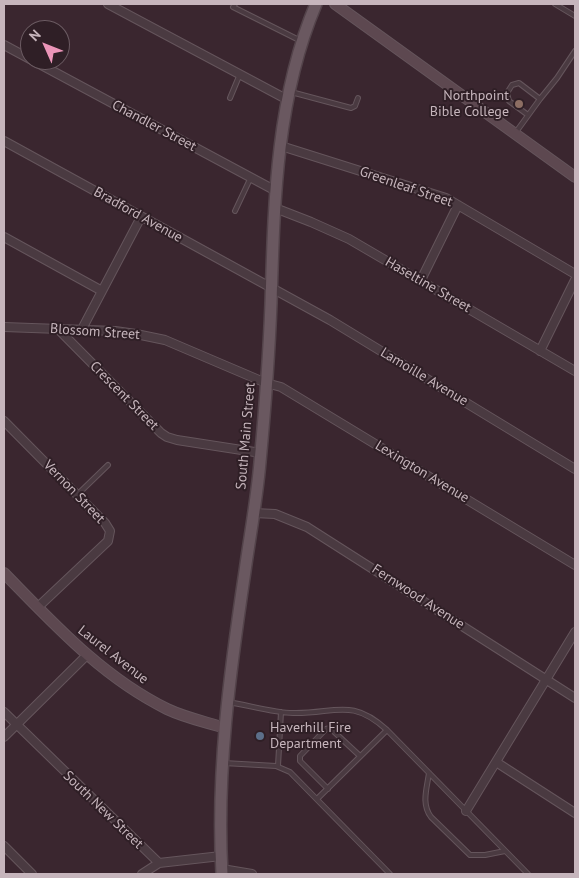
<!DOCTYPE html>
<style>
body{margin:0}
#map{position:relative;width:579px;height:878px;overflow:hidden;background:#3a262f;font-family:"PT Sans",sans-serif}
canvas{display:block}
.frame{position:absolute;inset:0;border:5px solid #c6b5bc;pointer-events:none}
.north{position:absolute;left:20px;top:20px;width:50px;height:50px;box-sizing:border-box;background:#2f1f26;border:1px solid #6b5b62;border-radius:50%;rotate:314deg;font-size:14px;font-weight:700;line-height:20px;text-align:center;color:#c6b5bc}
.north::after{content:'';display:block;margin:auto;width:18px;height:22px;background:#eb95b8;clip-path:polygon(50% 0,100% 100%,50% 72%,0 100%)}
</style>
<div id="map">
<canvas width="579" height="878"></canvas>
<div class="frame"></div>
<div class="north">N</div>
</div>
<script>
const context = document.querySelector('canvas').getContext('2d');
context.lineJoin = 'round';
function stroke(path, color, width, dash) { context.strokeStyle = color; context.lineWidth = width; context.lineCap = dash ? 'butt' : 'round'; context.setLineDash(dash || []); context.stroke(path); }
function label(font, color, halo, rows, align = 'center') {
  context.font = font + ' "PT Sans",sans-serif'; context.lineWidth = 4; context.setLineDash([]); context.textBaseline = 'middle'; context.strokeStyle = halo; context.fillStyle = color; for (const [text, x, y, turn = 0] of rows) {
    context.save(); context.translate(x, y); context.rotate((+turn || 0) * Math.PI / 180); context.textAlign = isNaN(turn) ? turn : align; if (halo) context.strokeText(text, 0, 0); context.fillText(text, 0, 0); context.restore();
  }
}
const service = new Path2D(`
 M235 4 233 7 301 41
 M555 4 575 16
 M291 92 351 108 355 106 358 98
 M230 98 240 74
 M528 115 509 101 507 93 512 85 519 83 540 99
 M516 132 540 99 557 78 575 51
 M235 211 251 177
 M77 495 108 465
 M228 702C248 705 274 713 293 713 335 714 351 697 387 730L528 874
 M224 763 276 766 290 772 390 874
 M278 766 281 712
 M429 773C427 788 421 804 431 817L470 855H485L505 851
 M328 789 300 761V756L326 729 330 728 360 756
 M317 799 387 730`);
const minor = new Path2D(`
 M108 4 288 100
 M4 45 30 59
 M32 60 276 191
 M4 141 330 320 575 469
 M281 146 446 198 575 274
 M275 208 311 222 349 239 575 371
 M4 237 102 291
 M421 280 458 205
 M4 327 115 331 136 334 165 340 266 383 281 387 575 565
 M57 328 161 433 167 437 177 440 261 453
 M82 329 141 217
 M540 351 575 280
 M4 421 105 523 110 531 108 541 38 607
 M254 513 275 514 307 527 575 698
 M4 712 159 863 221 856
 M4 737 87 655
 M496 762 575 813
 M466 811 575 632
 M4 846 32 874
 M222 869 252 874
 M142 874 159 863`);
const secondary = new Path2D(`
 M335 4 575 177
 M4 573C54 624 102 677 167 709 186 718 206 722 225 728`);
const primary = new Path2D(`
 M222 874C216 773 230 671 245 571 250 535 257 498 260 462 265 409 269 356 271 303 274 203 276 98 316 4`);
stroke(service, '#65555c', 6);
stroke(minor, '#65555c', 10);
stroke(secondary, '#65555c', 12);
stroke(primary, '#53434a', 14);
stroke(service, '#4a3a41', 4);
stroke(minor, '#4a3a41', 8);
stroke(secondary, '#5d4850', 10);
stroke(primary, '#6a5860', 11);
for (const [x, y, r, color] of [
 [519,104,5,"#8d6e63"],
 [260,736,5,"#5c6f8a"]
]) { const dot = new Path2D(); dot.arc(x, y, r, 0, 2 * Math.PI); context.fillStyle = color; context.fill(dot); stroke(dot, '#2f1f26', 2); }
label('14px', '#c6b5bc', '#2f1f26', [
 ["Northpoint",509,96],
 ["Bible College",509,112],
 ["Haverhill Fire",270,728,"left"],
 ["Department",270,744,"left"]
], 'right');
label('14px', '#c6b5bc', '#2f1f26', [
 ["Chandler Street",154,126,28],
 ["Greenleaf Street",406,187,19],
 ["Bradford Avenue",138,215,29],
 ["Haseltine Street",428,285,30],
 ["Blossom Street",95,332,4],
 ["Lamoille Avenue",424,377,31],
 ["Crescent Street",124,396,45],
 ["South Main Street",246,436,-85],
 ["Lexington Avenue",422,472,31],
 ["Vernon Street",74,492,46],
 ["Fernwood Avenue",418,597,33],
 ["Laurel Avenue",113,655,38],
 ["South New Street",103,810,44]
]);
</script>
